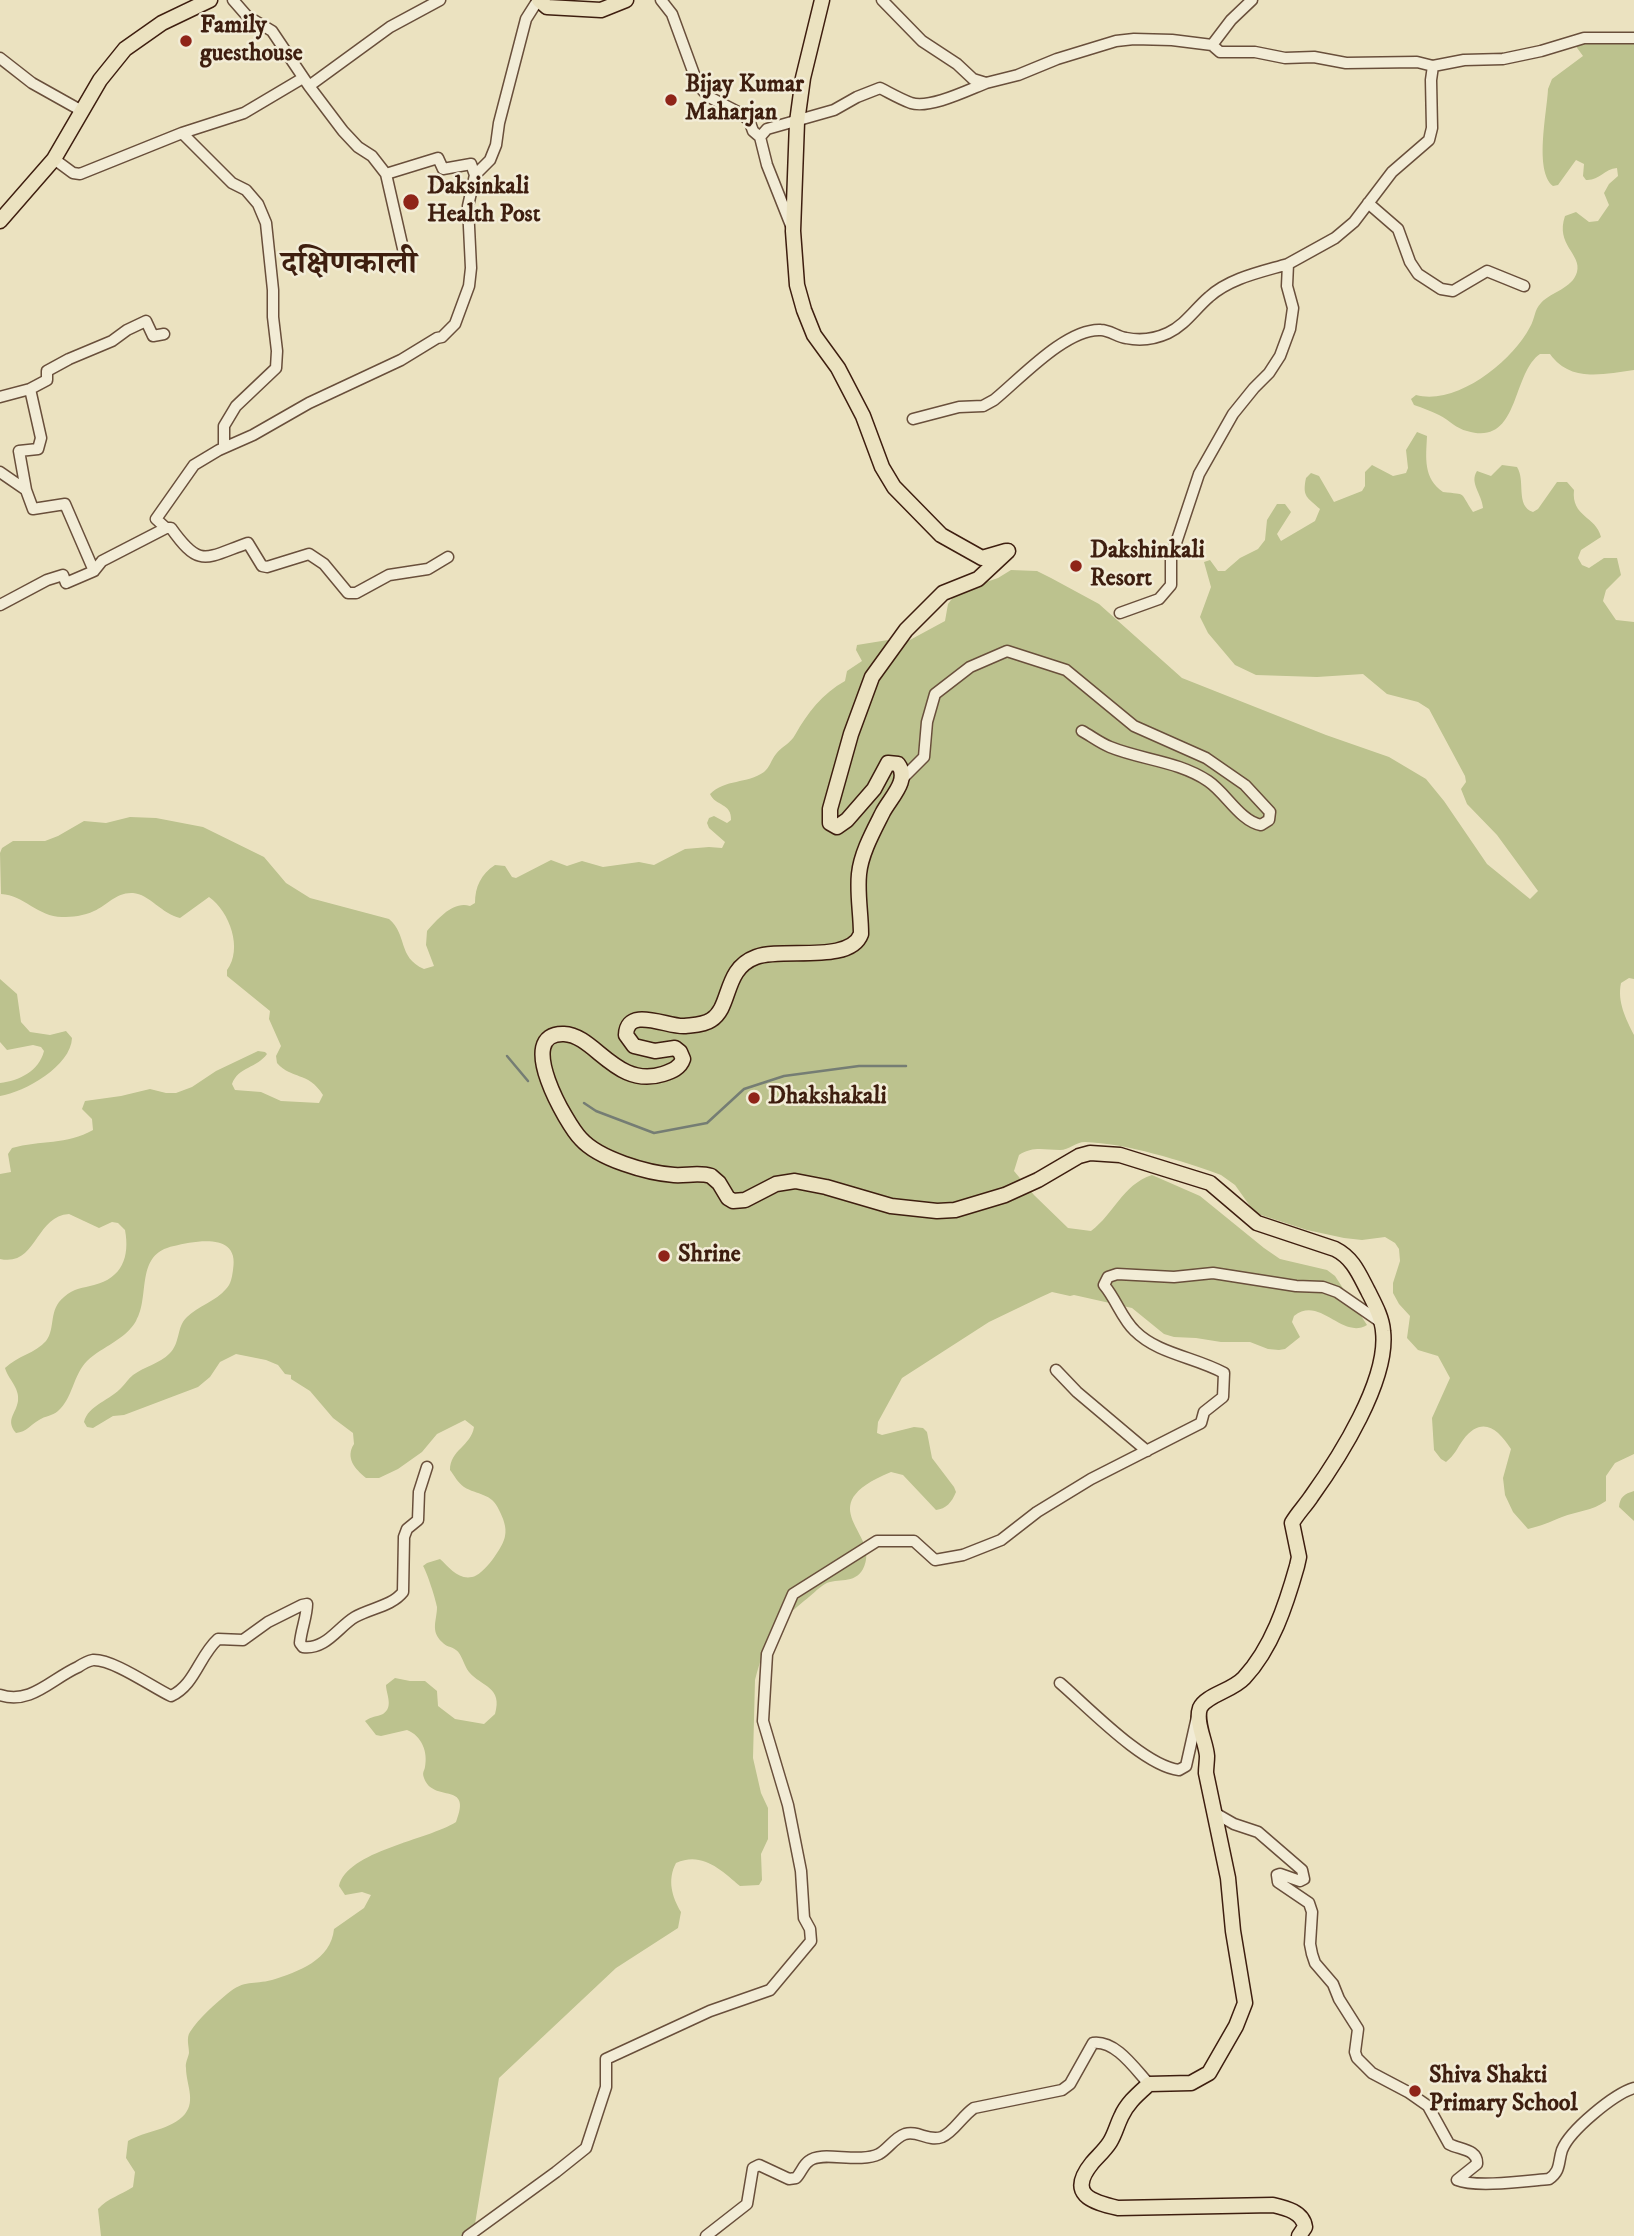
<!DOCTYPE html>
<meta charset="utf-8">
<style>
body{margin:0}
canvas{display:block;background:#ebe2c0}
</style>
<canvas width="1634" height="2236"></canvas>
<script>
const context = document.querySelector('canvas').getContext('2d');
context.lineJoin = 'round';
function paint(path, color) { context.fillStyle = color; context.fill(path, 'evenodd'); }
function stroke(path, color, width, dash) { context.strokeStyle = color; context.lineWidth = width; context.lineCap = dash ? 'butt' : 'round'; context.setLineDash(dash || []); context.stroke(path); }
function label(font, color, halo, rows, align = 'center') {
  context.font = font + ' "IM FELL DW Pica","Noto Serif Devanagari",serif'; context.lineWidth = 5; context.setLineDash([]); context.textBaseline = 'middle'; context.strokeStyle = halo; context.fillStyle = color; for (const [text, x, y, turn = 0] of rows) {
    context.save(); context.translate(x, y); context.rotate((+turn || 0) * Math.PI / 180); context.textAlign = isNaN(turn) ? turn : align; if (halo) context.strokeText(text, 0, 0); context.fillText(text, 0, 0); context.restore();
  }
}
paint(new Path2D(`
 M1586 41 1634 43V370C1603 374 1571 383 1550 354H1540C1511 374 1520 447 1467 431 1457 429 1449 420 1439 415 1431 411 1423 408 1414 405L1411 399 1416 395C1456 406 1512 362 1530 327 1535 319 1534 310 1541 303 1552 291 1572 289 1577 272 1582 254 1555 245 1565 216L1576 212 1589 222 1598 221 1609 205 1604 193 1609 184 1618 176 1617 168C1604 169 1599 181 1586 180L1583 176 1584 164 1576 160 1558 185 1553 186C1534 171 1547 113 1548 89L1552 79 1583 56 1575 45Z
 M1417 432 1427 436C1426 458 1423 478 1443 492 1468 495 1459 491 1473 512L1483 508C1482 494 1469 483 1477 471L1491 476 1502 465 1517 467C1526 481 1515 506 1533 512L1538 509 1557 482H1567L1574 490C1571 517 1596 516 1601 537L1581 550 1578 558 1582 565 1589 568 1604 558H1617L1621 575 1606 590 1603 601 1616 620 1634 622V979L1629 978 1621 983C1617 1002 1626 1019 1634 1035V1454L1615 1463 1606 1476V1501C1592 1511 1577 1511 1562 1517 1550 1522 1541 1526 1528 1529L1513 1512 1505 1495 1503 1478 1511 1449C1498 1429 1482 1415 1463 1440 1457 1448 1455 1455 1446 1462L1441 1459 1434 1450 1432 1418 1450 1378 1438 1356 1418 1350 1407 1338 1410 1316 1399 1304 1393 1293V1283L1400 1261 1399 1249 1395 1243 1385 1237 1362 1240 1344 1238 1307 1230 1255 1213 1235 1185 1221 1175C1183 1161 1125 1143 1085 1142 1076 1142 1069 1150 1060 1150 1044 1150 1033 1146 1019 1155L1014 1171 1034 1195 1068 1228 1091 1231C1114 1214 1122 1185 1152 1175L1200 1196 1264 1248 1280 1259 1327 1270 1335 1276 1367 1325C1342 1340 1320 1295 1294 1316L1292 1322 1300 1337 1285 1349 1279 1350 1268 1349 1250 1342H1221L1196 1338 1174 1337 1164 1334 1132 1308 1074 1295 1070 1296 1052 1292 1041 1297 989 1322 902 1378 878 1422 877 1433 882 1435 914 1427 923 1428 927 1432 932 1458 954 1487 956 1492C952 1502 946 1509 936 1510L903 1475 891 1472C806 1507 883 1533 863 1569 854 1585 838 1577 825 1584 818 1588 811 1596 804 1601 769 1630 767 1637 755 1680L753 1758 761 1793 768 1808V1839L761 1854 762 1880 759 1885 740 1886C721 1870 702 1851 676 1863 667 1880 672 1897 681 1912L678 1928 616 1968 499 2078 473 2236H101L98 2209C108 2198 121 2195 133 2187L135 2172 126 2158 128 2141C144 2131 172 2130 185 2114 196 2100 186 2084 186 2068 185 2063 188 2058 189 2053 189 2046 186 2038 190 2032 199 2018 215 2004 227 1994 245 1979 253 1985 272 1980 298 1972 331 1960 334 1929L364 1908 371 1895 362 1892 345 1895 339 1886C347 1851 428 1840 456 1822 473 1780 433 1804 424 1778 422 1772 424 1772 425 1767 428 1752 422 1736 407 1730L381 1736 376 1735 365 1721C372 1716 376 1717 383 1714 394 1707 386 1694 386 1685L395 1678 410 1681H425L437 1691 438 1706 455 1719 484 1724 495 1714C503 1687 482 1687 469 1672 464 1666 462 1654 456 1650 451 1646 446 1647 442 1642 430 1631 437 1620 437 1607 436 1600 427 1572 423 1566L427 1563 440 1559C449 1567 458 1580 472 1577 483 1576 504 1546 505 1536 507 1527 503 1518 499 1510 492 1493 477 1495 464 1487 458 1483 454 1475 450 1470 450 1450 471 1446 474 1427L465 1420 437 1434 422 1452 398 1469 379 1478H366C355 1469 345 1458 354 1444L353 1433 333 1418 310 1391 291 1379V1375L285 1374 278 1365 266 1360 236 1354 220 1362 210 1377 198 1387 124 1415 113 1416 93 1428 87 1427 84 1422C88 1405 111 1400 122 1387 126 1383 128 1379 133 1375 144 1367 160 1363 169 1354 181 1343 176 1327 187 1317 198 1306 216 1301 226 1289 231 1284 232 1277 233 1270 240 1232 196 1241 174 1246 134 1254 151 1296 136 1321 125 1340 103 1346 87 1361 73 1375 73 1398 58 1411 52 1416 45 1416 39 1420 30 1425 27 1432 16 1433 5 1420 16 1414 18 1401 20 1388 8 1379 5 1368 17 1356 36 1353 46 1341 56 1328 48 1310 64 1297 74 1288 83 1288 94 1285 122 1278 130 1257 125 1230L118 1223 112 1222 99 1228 69 1214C35 1216 37 1267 0 1259V1174L11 1172 8 1154 12 1148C40 1140 67 1145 93 1130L92 1119 82 1109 85 1101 121 1096 150 1089 166 1093H176L192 1087 216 1071 258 1051 265 1052 267 1054C257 1068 238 1067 232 1084L235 1090 261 1092 281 1101 319 1103 323 1095C308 1071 292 1080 277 1063L276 1056 281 1046 269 1019 270 1011 227 976V970C243 949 230 912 209 897L180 918C162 914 149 894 133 893 116 892 108 905 94 911 84 916 72 917 62 917 38 917 24 895 1 894L0 853 2 848 13 841H45L58 836 84 821 106 823 130 817 156 818 203 827 264 857 286 883 310 898 389 919C408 935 397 957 424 969L434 966 426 945 427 931C439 918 453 901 470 906L475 903C475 887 481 874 495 865L505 866 512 877 516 878 551 860 567 866 582 861 603 867 639 862 654 865 685 849 709 847 722 848 725 842 709 828 707 823 709 818 714 816 727 823 731 820C732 803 715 806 710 794 725 779 747 784 764 772 770 767 771 760 776 754 781 747 791 743 795 735 808 712 822 694 845 681L847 671 862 661 856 650 857 645 888 640 908 641 945 621 948 604 954 596 966 589 998 578 1011 570 1037 571 1051 578 1099 604 1182 678 1326 735 1389 757 1426 779 1444 801 1487 864 1530 899 1538 891 1497 835 1467 804 1461 789 1466 782 1465 776 1429 709 1418 702 1387 694 1363 674 1317 677 1256 675 1235 665 1208 633 1200 617 1211 587 1204 562 1210 560 1218 571H1225L1240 558 1258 549 1265 540 1267 520 1277 504H1285L1291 512 1277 534 1281 541 1315 521 1320 509C1307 497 1302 497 1306 478L1311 473 1319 476 1334 502 1362 491 1365 486V472L1372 465 1393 476 1406 473 1408 468 1406 450Z
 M0 979 17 994 21 1022 30 1032 50 1035 66 1031 72 1038C71 1066 25 1092 0 1096V1083C19 1081 39 1071 44 1051L41 1047 33 1045 7 1050 0 1042Z
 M1634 1491V1521L1619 1507C1620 1497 1624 1494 1634 1491Z`), '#bcc28e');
stroke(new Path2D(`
 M507 1056 528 1081
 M584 1103 596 1111 654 1133 707 1123 744 1089 784 1076 859 1066H906`), '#757d74', 2.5);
const minor = new Path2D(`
 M233 0 247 16 272 31 309 86 390 27 440 0
 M661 0 672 14 698 85 709 97 738 112 749 120 753 131 760 137 767 165 792 228
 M882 0 922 41 957 64 973 79 986 83 1018 75 1057 59 1116 41 1134 39 1172 40 1212 45 1220 52H1255L1285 58 1314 57 1346 63 1417 62 1433 66 1464 60 1503 59 1541 51 1584 38H1634
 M1212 45 1231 20 1252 0
 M0 58 32 83 82 111
 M309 86 343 131 358 147 372 156 386 174 438 158 443 169 471 164 475 175
 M182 133 232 183 246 190 258 204 266 223 273 290V317L277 351 276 368 236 406 224 426V447
 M760 137 767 129 834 110 857 97 880 88C890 93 900 99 911 103 930 109 968 90 986 83
 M54 159 73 173 80 174 182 133 244 113 303 78
 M386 174 404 253
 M1368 203 1398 229 1410 262 1418 274 1441 289 1453 291 1487 271 1524 286
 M30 389 47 380V371L69 359 112 341 127 330 146 321 153 336 164 334
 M0 397 30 389 41 438 38 449 19 451 26 490
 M913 419 959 407 983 406 994 400C1020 379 1066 328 1101 330 1109 330 1118 337 1126 338 1141 341 1155 339 1168 333 1185 325 1195 309 1209 297 1230 278 1261 272 1288 264
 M0 472 26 490 33 509 65 504 94 571
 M166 528H171C200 569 205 558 248 543L262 566 267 567 309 554 324 564 348 593H356L389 575 428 569 448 557
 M0 605 47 580 63 575 66 583 94 571 102 561 166 528 156 519 194 465 219 450 253 435 309 403 401 360 437 338 442 337 455 324 469 286 471 268 468 206 475 175 490 160 496 145 499 123 526 19 538 0
 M1120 613 1159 599 1171 585V558L1199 474 1233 414 1254 388 1269 373 1280 356 1290 329 1293 308 1287 286 1288 264 1335 238 1354 222 1392 172 1429 140 1432 128 1431 80 1433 66
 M903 778 924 757 927 722 935 694 970 667 1007 651 1066 670 1134 726 1206 758 1245 785 1270 812 1269 820 1261 825C1240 821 1226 793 1208 781 1178 761 1142 760 1110 747 1100 743 1091 736 1082 731
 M1056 1370 1077 1392 1147 1451
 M1060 1683C1088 1707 1144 1766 1179 1770L1186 1766 1197 1717
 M0 1695C31 1705 51 1679 78 1667 81 1665 88 1661 93 1660 113 1659 152 1687 171 1696 195 1685 199 1656 218 1639L243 1640 268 1622 302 1605 307 1604C307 1616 301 1630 300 1643L303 1647C326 1650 338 1627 355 1617 371 1608 392 1606 403 1592L404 1537 407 1529 418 1520 419 1492 427 1467
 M1213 1812 1234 1824 1258 1832 1302 1870 1304 1879 1300 1881 1280 1874 1277 1875 1278 1882 1309 1903 1312 1912 1310 1944 1312 1954 1315 1963 1333 1984 1339 1999 1358 2029 1355 2052 1357 2058 1372 2073 1408 2092 1428 2106 1449 2144C1460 2150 1478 2149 1477 2164L1457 2180C1476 2188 1526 2181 1549 2179 1561 2171 1558 2162 1562 2150 1570 2130 1614 2094 1634 2088
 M468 2236 556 2172 586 2148 606 2087V2059L710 2011 770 1990 811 1941 810 1929 804 1918 801 1871 788 1805 763 1721 767 1654 793 1594 877 1541H914L935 1560 963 1555 1001 1540 1037 1512 1091 1479 1201 1423 1204 1412 1223 1397 1224 1373C1195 1357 1158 1354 1135 1331 1122 1319 1116 1299 1104 1285L1108 1277 1117 1274 1174 1277 1213 1273 1296 1286 1323 1287 1337 1292 1382 1323
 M706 2236 747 2204 753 2168 759 2165 789 2179 796 2178C801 2173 803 2165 809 2161 821 2150 859 2164 879 2154 888 2149 894 2138 905 2134 918 2130 928 2142 942 2137 954 2132 962 2116 974 2108L1062 2090 1070 2084 1093 2043C1116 2040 1135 2069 1149 2084`);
const major = new Path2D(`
 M539 0 547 7 601 10 626 0
 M822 0 803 78 797 122 793 231 797 285 804 310 814 335 838 368 863 416 882 467 894 487 941 535 982 558 1006 551
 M0 221 54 159 100 80 125 49 162 23 210 0
 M1008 551 978 579 943 593 906 630 872 677 851 734 830 809V823L837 827 847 820 874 789 888 763 898 764C910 780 891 797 883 812 874 830 861 853 859 874 857 894 861 914 861 934 850 964 783 947 756 957 723 969 732 1007 711 1020 704 1025 693 1025 685 1026 669 1028 627 1005 626 1035L634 1046 655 1051 675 1048 680 1052 683 1059C680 1068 672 1071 663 1074 616 1089 595 1035 564 1034 513 1032 567 1125 581 1139 599 1159 647 1173 674 1175 686 1176 699 1172 711 1176L719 1183 728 1198 733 1201 745 1200 776 1184 795 1181 826 1187 891 1206 937 1211 955 1210 1005 1195 1038 1180 1079 1156 1090 1153 1120 1155 1210 1183 1257 1223 1335 1249C1353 1258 1359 1274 1368 1291 1374 1303 1382 1317 1383 1331 1389 1380 1339 1458 1311 1497 1305 1506 1297 1514 1292 1523L1299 1557 1297 1566C1286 1605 1272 1648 1244 1678 1232 1691 1206 1695 1200 1708 1195 1722 1206 1742 1207 1756 1207 1762 1206 1767 1206 1773L1228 1878 1233 1931 1245 2003 1236 2026 1209 2073 1191 2083 1149 2084C1138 2094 1127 2103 1121 2117 1117 2125 1115 2134 1110 2142 1105 2150 1098 2156 1092 2163 1067 2194 1091 2202 1118 2208L1273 2205C1286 2208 1303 2212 1305 2227L1299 2236`);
stroke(minor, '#694f3b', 13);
stroke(major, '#3e1e0f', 17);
stroke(minor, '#f2ecd6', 10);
stroke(major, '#ebe2c0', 14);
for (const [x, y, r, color] of [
 [186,41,7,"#8f2418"],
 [671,100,7,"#8f2418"],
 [411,202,9,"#8f2418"],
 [1076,566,7,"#8f2418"],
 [754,1098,7,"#8f2418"],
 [664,1256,7,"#8f2418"],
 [1415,2091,7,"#8f2418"]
]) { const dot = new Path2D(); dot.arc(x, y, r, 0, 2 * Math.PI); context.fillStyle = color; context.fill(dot); stroke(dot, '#f2ecd6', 2.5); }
label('bold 24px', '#3e1e0f', '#f2ecd6', [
 ["Family",200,27],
 ["guesthouse",200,55],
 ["Bijay Kumar",685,86],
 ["Maharjan",685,114],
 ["Daksinkali",427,188],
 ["Health Post",427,216],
 ["Dakshinkali",1090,552],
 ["Resort",1090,580],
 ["Dhakshakali",768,1098],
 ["Shrine",678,1256],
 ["Shiva Shakti",1429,2077],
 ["Primary School",1429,2105]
], 'left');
label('bold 32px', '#3e1e0f', '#f2ecd6', [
 ["दक्षि‍णकाली",349,266]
]);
</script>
